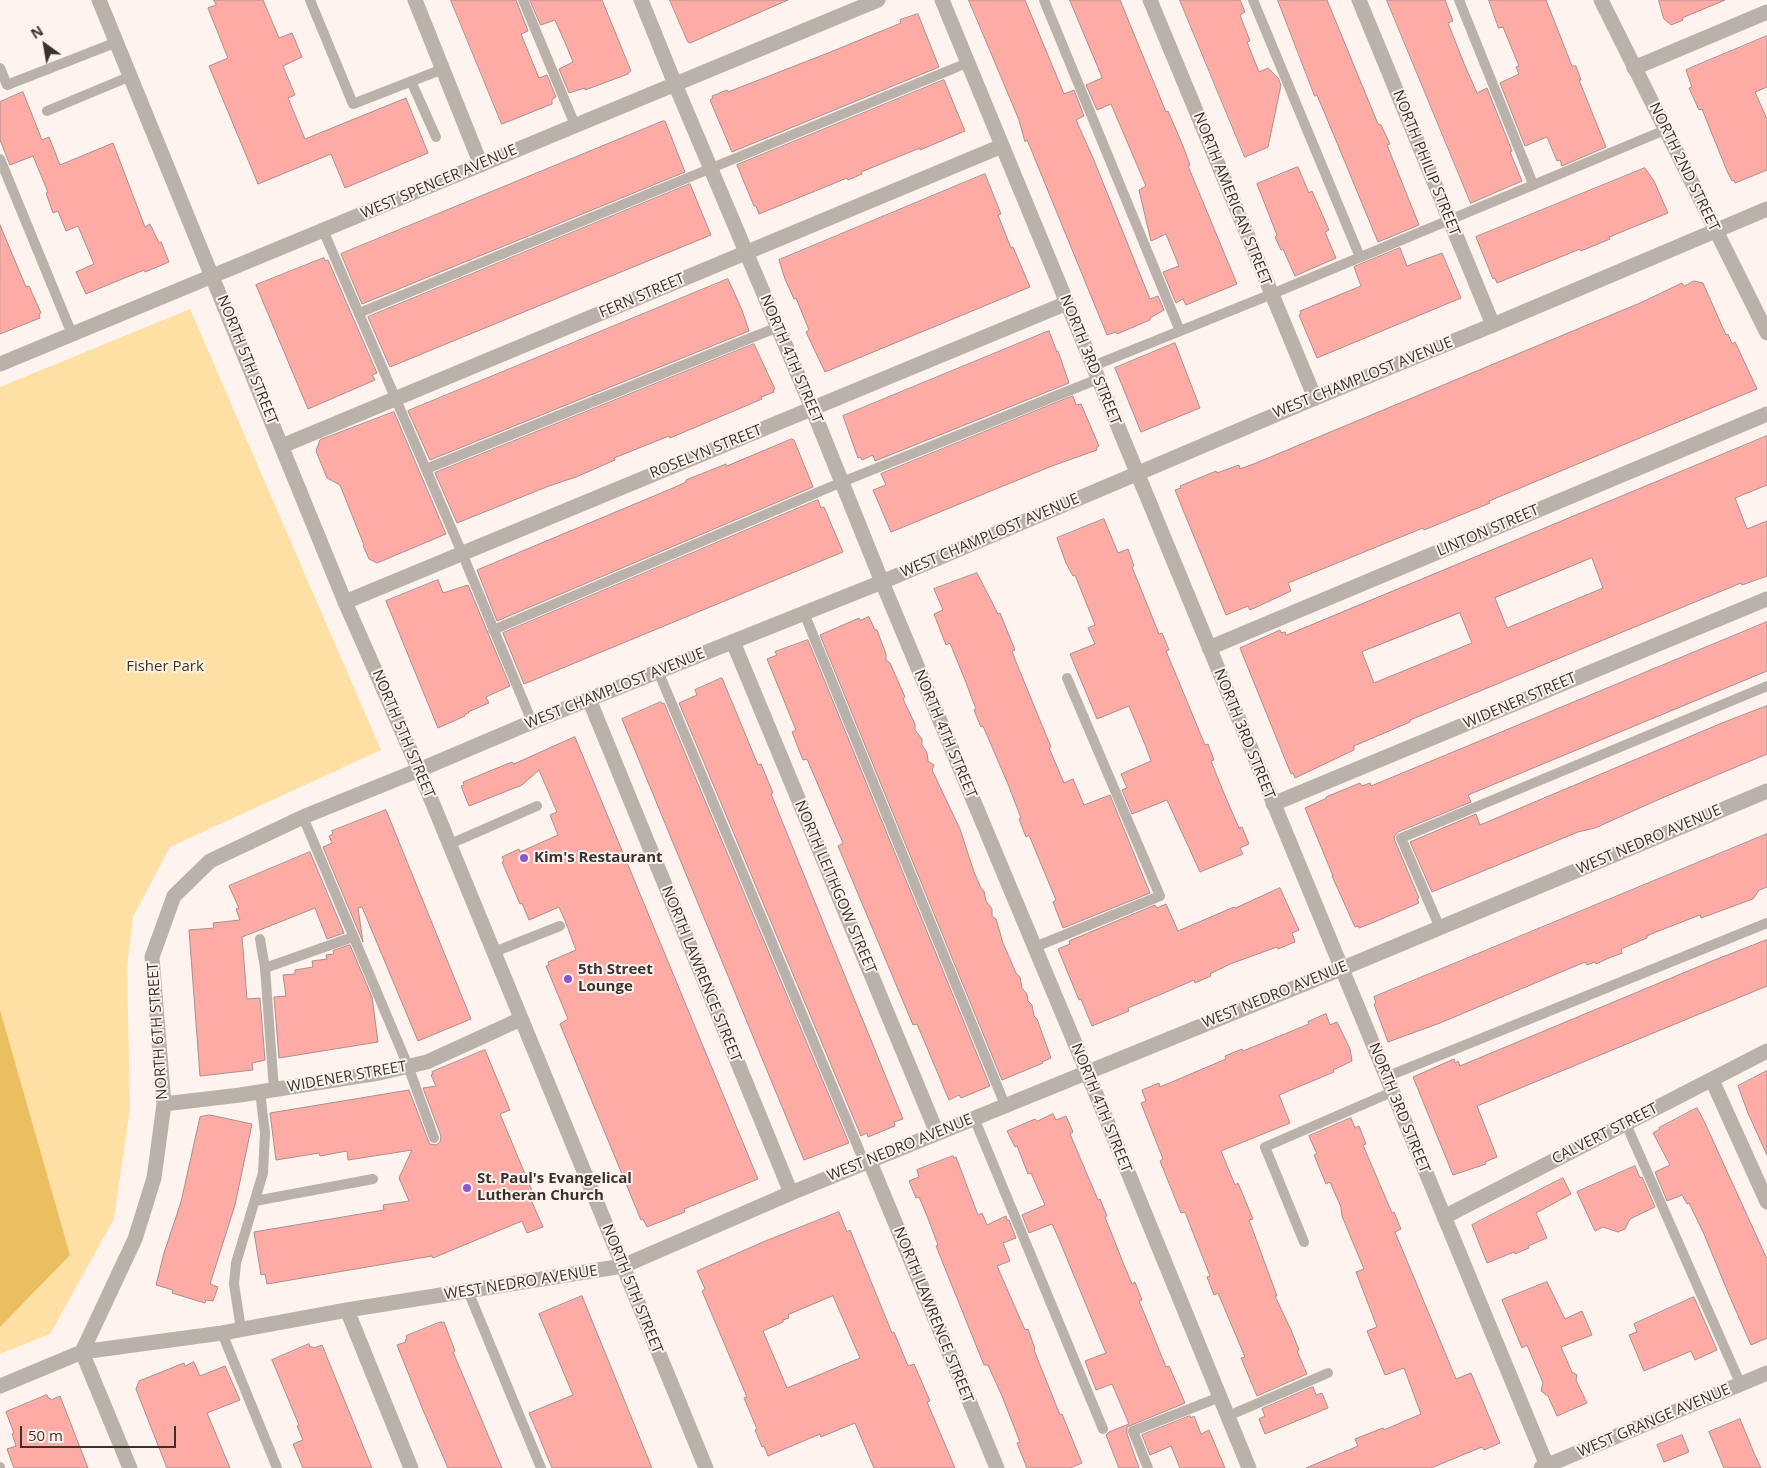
<!DOCTYPE html>
<style>
body{margin:0}
#map{position:relative;width:1767px;height:1468px;overflow:hidden;background:#fef3ef;font-family:"Open Sans",sans-serif}
canvas{display:block}
.north{position:absolute;left:20px;top:20px;width:50px;height:50px;-webkit-text-stroke:4px #fef3ef;paint-order:stroke;rotate:328deg;font-size:14px;font-weight:700;line-height:20px;text-align:center;color:#3a302c}
.north::after{content:'';display:block;margin:auto;width:18px;height:22px;background:#3a302c;clip-path:polygon(50% 0,100% 100%,50% 72%,0 100%)}
.scale{position:absolute;left:20px;top:1426px;width:156px;height:22px;box-sizing:border-box;border:2px solid #3a302c;border-top:0;padding-left:6px;font-size:15px;line-height:18px;white-space:nowrap;color:#3a302c;-webkit-text-stroke:4px #fef3ef;paint-order:stroke}
</style>
<div id="map">
<canvas width="1767" height="1468"></canvas>
<div class="north">N</div>
<div class="scale">50 m</div>
</div>
<script>
const context = document.querySelector('canvas').getContext('2d');
context.lineJoin = 'round';
function paint(path, color) { context.fillStyle = color; context.fill(path, 'evenodd'); }
function stroke(path, color, width, dash) { context.strokeStyle = color; context.lineWidth = width; context.lineCap = dash ? 'butt' : 'round'; context.setLineDash(dash || []); context.stroke(path); }
function label(font, color, halo, rows, align = 'center') {
  context.font = font + ' "Open Sans",sans-serif'; context.lineWidth = 4; context.setLineDash([]); context.textBaseline = 'middle'; context.strokeStyle = halo; context.fillStyle = color; for (const [text, x, y, turn = 0] of rows) {
    context.save(); context.translate(x, y); context.rotate((+turn || 0) * Math.PI / 180); context.textAlign = isNaN(turn) ? turn : align; if (halo) context.strokeText(text, 0, 0); context.fillText(text, 0, 0); context.restore();
  }
}
paint(new Path2D(`
 M190 309 381 750 170 847 133 917 127 966 130 1109 114 1219 50 1334 0 1354V387Z`), '#fee0a5');
paint(new Path2D(`
 M0 1010 70 1255 0 1327Z`), '#ebbf61');
const building = new Path2D(`
 M214 0H263L279 38 292 33 302 57 283 66 295 95 288 98 305 139 406 98 428 153 345 188 331 154 258 184 209 66 228 58 208 8 216 5Z
 M451 0H516L528 31 521 34 532 61 539 78 547 75 556 97 552 99V104L502 124Z
 M530 0H602L631 71 628 73V74L585 90V88L569 93 559 69 573 62 567 47 555 20 541 25Z
 M670 0H788L690 43 688 42Z
 M969 0H1025L1064 94 1074 90 1084 116 1076 120 1093 158 1150 299 1158 296 1164 310 1150 318V320L1117 334 1116 332 1107 335 1028 142 1027 140 1025 142 1019 120Z
 M1070 0H1120L1166 112 1168 111 1183 146 1190 165 1188 166 1237 284 1186 305 1183 299 1176 303 1163 272 1179 266 1166 234 1151 241 1139 190 1146 186 1111 104 1097 110 1086 85 1102 78Z
 M1180 0H1240L1245 12 1240 15 1250 41 1247 42 1259 72 1268 68 1278 78 1281 85 1268 147 1245 157Z
 M1278 0H1327L1378 124 1381 125 1390 144 1387 145 1419 225 1378 242 1335 138 1317 95 1315 96Z
 M1387 0H1445L1453 21 1448 23 1465 66 1477 93 1487 88 1512 151 1510 152 1522 181 1471 203Z
 M1489 0H1546L1572 66H1576L1581 80H1579L1606 147 1562 166 1560 160 1557 161 1547 137 1525 146 1500 83 1519 74 1516 67 1519 66 1503 27 1499 28Z
 M1659 0H1725L1682 18 1683 20 1671 25 1664 19Z
 M918 14 939 67 732 152 710 100 713 98 712 96 727 90 728 92 828 53 901 23 900 20Z
 M1767 36V87L1755 92 1767 119V170L1735 183 1734 180 1732 181 1727 171 1702 109 1699 110 1689 88 1692 87 1686 70Z
 M944 80 965 131 920 150V148L861 172 862 174 848 180 847 178 759 214 756 206H754L737 165Z
 M23 92 42 140 49 137 60 165 113 143 145 227 150 224 159 243 161 242 169 262 145 272 144 270 86 294 76 272 94 264 78 226 66 231 58 211 53 213 46 193 48 192 33 156 10 165 0 140V102Z
 M663 121H665L685 172 362 304 341 254Z
 M1298 167 1309 193 1312 191 1329 230 1325 232 1336 258 1295 276 1283 249 1281 250 1275 237 1277 235 1257 184Z
 M1645 168 1654 181 1668 213 1609 237 1610 239 1581 251 1580 249 1497 283 1495 278 1493 279 1476 237Z
 M985 174 1001 214 998 215 1011 248 1013 247 1030 287 825 372 806 332 809 330 796 298 794 299 785 279 779 260Z
 M690 184 711 235 390 367 368 317Z
 M0 225 26 287 29 286 41 313 39 314 40 318 0 334Z
 M1400 248 1407 266 1442 253 1461 298 1317 358 1299 315 1301 314 1300 311 1361 286 1354 267Z
 M324 258 325 261 328 260 377 373 372 375 375 380 308 409 256 285Z
 M728 279 742 310 749 331 430 460 408 411Z
 M1694 281 1703 283 1726 335 1728 334 1732 344 1735 342 1757 389 1489 501 1490 503 1424 530 1423 528 1288 583 1291 591 1250 610 1248 606 1226 615 1175 490 1181 488 1180 486 1216 471 1217 473 1239 465 1240 469 1256 463 1640 303 1682 283 1684 286Z
 M1049 331 1057 352 1058 351 1069 383 875 461 873 455 862 460 860 457 858 458 843 416Z
 M1175 343 1200 408 1141 432 1115 368Z
 M754 344 775 389 773 390 774 392 761 397 762 399 670 438 669 436 614 458 615 460 576 477 549 486 457 523 435 473Z
 M1073 396 1076 405 1081 404 1099 446 1096 448 1097 450 1052 466 891 532 873 490 886 485 881 474Z
 M394 412 446 534 377 563 369 559 363 545H364L340 485 327 478 316 451 320 440Z
 M1767 436V485L1735 498 1747 529 1767 521V576L1742 585 1741 583 1422 715 1410 720V722L1354 746V750L1295 778 1293 773 1291 774 1240 648 1280 630 1281 633 1285 632 1286 635ZM1592 558 1603 588 1507 628 1495 598ZM1460 613 1472 643 1374 683 1362 652Z
 M792 439 794 440 813 487 497 621 477 570 673 488 686 482V480L726 464V466Z
 M818 500 821 508 824 507 843 552 524 684 503 633Z
 M1104 519 1118 553 1128 549 1134 566 1132 567 1151 614 1159 634 1162 633 1169 650 1166 651 1174 670 1205 745 1208 744 1214 760 1211 761 1223 791 1239 828 1242 827 1249 844 1240 848 1243 854 1200 872 1167 800 1132 814 1122 790 1127 788 1121 774 1151 761 1146 747 1129 706 1097 719 1070 654 1095 644 1088 628 1095 625 1075 575 1073 576 1066 563 1057 538Z
 M977 573 998 614 1000 613 1015 650 1012 651 1016 662 1051 747 1049 748 1064 783 1073 779 1084 805 1110 795 1150 893 1063 928 1053 902 1056 900 1029 835 1026 837 1019 819 1021 818 1008 784 983 726 981 727 974 710 976 709 965 680 950 643 946 645 934 614 943 610 934 589Z
 M438 580 443 593 468 585 510 686 486 697 489 703 468 712 469 713 465 714V716L438 728 386 601Z
 M869 617 875 630H877L886 654V660L890 663 905 697 903 699 915 724V730L922 739V745L927 753 928 761 934 765 932 770 960 829 974 872 981 888 984 891 986 901 992 909V916L996 919 1003 943 1016 973 1020 977 1022 988 1027 994 1028 1001 1032 1005 1034 1016 1037 1019 1051 1058 1042 1062 1043 1063 1002 1080 820 635 859 618 860 620Z
 M1767 622V671L1468 795 1471 802 1398 832 1394 837 1395 841 1419 898 1417 899 1419 903 1372 923 1359 928V926L1355 927 1332 876H1333L1305 808 1327 798 1326 797 1360 783 1362 786 1370 783 1371 786 1400 774Z
 M808 640 990 1086 961 1098 959 1095 949 1100 917 1024 913 1025 838 846 843 843 807 759 803 760 792 732 796 730 767 659 777 655 775 652Z
 M722 678 758 765 761 764 773 793 771 794 903 1119 894 1122 895 1126 868 1137 867 1133 861 1136 679 703 697 695 695 690Z
 M661 702 662 704 664 703 849 1143 804 1160 622 719Z
 M1767 706V754L1662 798 1595 828 1578 832 1432 892 1410 842 1476 814 1480 825 1722 723Z
 M575 737 758 1179 684 1209 685 1212 647 1227 643 1219 641 1220 560 1024 568 1019 546 966 549 965 548 962 576 950 566 923 559 907 529 920 522 903 520 904 502 862 504 861 502 857 519 849 520 852 558 835 550 815 557 812 539 770 522 785 469 806 461 786 464 785 463 782 512 762 513 764Z
 M386 810 471 1019 418 1041 362 907 358 908 363 942 323 847 332 843 329 836 333 834 332 831Z
 M1767 834V887L1759 890 1753 899 1701 918 1700 915 1656 932 1647 936V938L1621 949 1622 953 1609 958 1596 964 1595 962 1587 965 1585 962 1440 1023 1388 1042 1374 1004 1376 1003 1374 997Z
 M310 852 344 933 327 939 315 908 242 937 247 999 260 998 265 1060 252 1063 253 1070 200 1076 189 930 214 928 213 923 240 920 236 909 239 908 229 886Z
 M1280 888 1299 930 1292 933 1295 942 1278 949 1277 947 1230 964 1210 974 1211 976 1195 983 1194 980 1164 993 1128 1008 1129 1011 1092 1026 1081 999 1079 1000 1058 949 1070 944 1069 941 1155 905 1157 908 1166 904 1178 931 1234 907 1235 908Z
 M1767 940V986L1477 1106 1497 1157 1485 1162 1486 1164 1453 1175 1413 1077 1454 1059 1455 1063 1458 1061 1460 1066 1712 961Z
 M350 945 372 997 378 1042 279 1058 274 997 286 996 283 975 295 974V970L313 967 312 961 327 959 326 955 334 954 333 951Z
 M1326 1014 1330 1025 1337 1022 1350 1049 1352 1061 1333 1070 1334 1072 1279 1095 1290 1123 1221 1151 1235 1185 1238 1183 1253 1219 1249 1220 1277 1296H1275L1291 1330 1299 1350 1297 1351 1307 1374 1257 1396 1241 1358 1245 1357 1218 1293 1214 1295 1207 1277 1210 1276 1192 1230 1185 1212 1181 1213 1160 1161 1163 1159 1141 1103 1146 1101 1142 1090 1159 1083 1160 1087 1226 1059 1225 1056 1242 1049 1243 1051 1309 1024 1308 1022Z
 M485 1050 510 1110 500 1114 535 1198 531 1200 543 1227 527 1233 522 1221 433 1258 432 1256 267 1284 265 1274 261 1275 254 1232 384 1210 383 1205 409 1201 399 1178 412 1150 348 1160 347 1151 320 1156 319 1153 276 1160 270 1113 409 1090 428 1140 430 1144 436 1145 440 1142 441 1136 423 1088 436 1086 431 1075 433 1074 432 1072Z
 M1767 1071V1155L1748 1113 1738 1086Z
 M1697 1108 1704 1121 1767 1259V1338L1751 1345 1729 1295 1704 1234 1689 1203 1687 1204 1682 1195 1667 1201 1655 1172 1670 1165 1653 1133 1660 1129 1659 1128Z
 M1053 1114 1056 1120 1066 1116 1073 1132 1070 1134 1098 1200 1100 1199 1107 1216 1105 1217 1124 1265 1132 1284 1135 1282 1142 1300 1139 1301 1147 1320 1166 1367 1169 1366 1185 1403 1127 1427V1434L1139 1468H1119L1106 1435 1109 1432 1129 1424 1112 1384 1096 1390 1085 1361 1106 1353 1058 1237 1052 1224 1029 1233 1022 1215 1045 1205 1031 1173 1028 1174 1017 1146 1015 1147 1007 1131 1035 1119 1037 1121Z
 M210 1115 252 1124 235 1205 210 1284 218 1287 213 1301 206 1300 205 1303 172 1293 173 1290 156 1285 164 1253 181 1202 200 1117Z
 M1351 1118 1355 1128 1359 1126 1366 1144 1363 1145 1392 1213 1394 1212 1401 1229 1395 1232 1456 1379 1471 1373 1500 1443 1484 1450 1482 1447 1431 1468H1306L1358 1446 1355 1439 1383 1428 1384 1430 1421 1414 1404 1368 1385 1375 1367 1331 1377 1327 1356 1272 1364 1269 1342 1216 1341 1207 1330 1182 1326 1184 1314 1155 1317 1154 1309 1136Z
 M953 1156 954 1158 956 1157 978 1215 982 1213 987 1225 1006 1216 1007 1220H1009L1016 1238 1003 1243 1010 1261 997 1266 1025 1330 1028 1329 1035 1349 1034 1350 1060 1415 1062 1414 1082 1463 1070 1468H1027L1017 1443 1020 1442 1002 1396 988 1365H984L936 1246 938 1245 927 1216 919 1197 916 1198 909 1181 919 1177 917 1170Z
 M1635 1166 1640 1178 1642 1177 1655 1207 1630 1219 1625 1229 1618 1232 1603 1227 1595 1231 1577 1192Z
 M1563 1178 1571 1194 1536 1213 1547 1238 1528 1246 1529 1248 1515 1254 1514 1252 1487 1263 1472 1225Z
 M839 1212 847 1232 850 1230 892 1333 894 1332 908 1366 914 1364 930 1401 927 1402 955 1468H874L855 1423 821 1437 820 1434 768 1456 764 1446 762 1447 755 1430 757 1429 744 1398 747 1397 702 1291 705 1289 697 1271 763 1242ZM833 1296 860 1358 787 1388 763 1331 783 1322V1320L789 1318 788 1315Z
 M1547 1282 1565 1319 1582 1311 1592 1335 1561 1347 1572 1372 1577 1375 1576 1380 1587 1403 1557 1416 1548 1396 1541 1391 1543 1383 1527 1345 1522 1348 1502 1300Z
 M582 1296 641 1441 652 1468H552L538 1434 529 1413 573 1395 539 1314Z
 M1694 1297 1717 1350 1695 1360 1691 1351 1644 1371 1629 1335 1637 1332 1634 1324Z
 M441 1322V1323L444 1322 455 1351 453 1352 502 1468H448L423 1410 397 1345 406 1342 405 1340 407 1339 406 1336Z
 M309 1344 310 1347H313L314 1348 322 1345 372 1468H303L293 1444 303 1440 297 1426 299 1425 272 1360Z
 M194 1362 200 1376 225 1366 240 1400 207 1413 230 1468H167L136 1389 139 1381 184 1363 185 1366Z
 M1313 1387 1316 1395 1322 1393 1328 1408 1265 1434 1259 1419 1265 1416 1262 1409Z
 M47 1395 49 1399 50 1398 51 1400 60 1396 88 1468H14L7 1449 16 1446 12 1434 14 1433 6 1412Z
 M1190 1416 1191 1418 1194 1416 1201 1434 1209 1430 1225 1468H1180L1171 1446 1150 1455 1142 1435Z
 M1740 1419 1754 1453 1761 1468H1724L1709 1432Z
 M1682 1435 1689 1452 1664 1462 1657 1445Z`);
paint(building, '#feaba6');
stroke(building, '#a98e8c', 1);
stroke(new Path2D(`
 M310 0 353 104 443 69
 M523 0 575 125
 M1044 0 1180 331
 M1253 0 1360 257
 M1459 0 1533 184
 M0 68 7 85 117 42
 M411 81 436 137
 M47 111 131 76
 M0 159 72 334
 M323 230 462 553 532 722
 M359 313 967 63
 M1093 366 1272 294 1665 130
 M426 469 778 327
 M804 613 1005 1105
 M493 630 842 482 1098 379
 M658 671 865 1164
 M303 817 408 1066 434 1138
 M450 844 537 806
 M1440 928 1401 838 1767 686
 M260 939 265 968
 M1035 947 1160 896 1067 678
 M494 952 560 926
 M1386 1077 1767 923
 M274 1090 265 968 353 937
 M974 1118 1103 1429
 M1626 1124 1741 1385
 M255 1201 373 1179
 M1304 1242 1265 1147 1392 1092
 M468 1291 541 1468
 M241 1329 234 1284 236 1263 263 1173 265 1133 260 1092
 M222 1333 277 1468
 M1228 1416 1328 1373
 M0 1467V1468
 M1148 1468 1133 1431 1220 1397`), '#bab2aa', 10);
stroke(new Path2D(`
 M415 0 481 165
 M641 0 675 84 812 408 882 582 1087 1072 1249 1468
 M942 0 1548 1468
 M1150 0 1315 398
 M1359 0 1493 325
 M1634 68 1767 12
 M0 364 878 0
 M282 446 1002 146
 M345 602 1067 303
 M733 642 937 1133
 M1209 648 1767 414
 M589 699 791 1193
 M1273 804 1767 599
 M1712 1080 1767 1202
 M164 1104 240 1095 379 1073 427 1062 521 1019
 M870 1162 997 1468
 M1444 1217 1767 1051
 M347 1310 411 1468
 M0 1386 82 1352 222 1333 347 1310 623 1266 791 1193 1341 969 1767 791
 M130 1468 82 1352 135 1239 154 1178 164 1104 152 957 174 896 210 861 303 817 419 770
 M1541 1468 1767 1373`), '#bab2aa', 15);
stroke(new Path2D(`
 M99 0 345 602 419 770 706 1468
 M1601 0 1767 333
 M419 770 532 722 882 582 1315 398 1493 325 1767 209`), '#bab2aa', 15);
for (const [x, y, r, color] of [
 [524,858,5,"#8b56cf"],
 [568,979,5,"#8b56cf"],
 [467,1188,5,"#8b56cf"]
]) { const dot = new Path2D(); dot.arc(x, y, r, 0, 2 * Math.PI); context.fillStyle = color; context.fill(dot); stroke(dot, '#fef3ef', 2); }
label('15px', '#3a302c', '#fef3ef', [
 ["NORTH PHILIP STREET",1426,163,68],
 ["NORTH 2ND STREET",1684,167,64],
 ["WEST SPENCER AVENUE",439,182,-23],
 ["NORTH AMERICAN STREET",1232,199,68],
 ["FERN STREET",642,296,-23],
 ["NORTH 4TH STREET",791,359,67],
 ["NORTH 5TH STREET",247,360,68],
 ["NORTH 3RD STREET",1090,360,68],
 ["WEST CHAMPLOST AVENUE",1363,378,-22],
 ["ROSELYN STREET",706,452,-22],
 ["LINTON STREET",1488,531,-23],
 ["WEST CHAMPLOST AVENUE",990,536,-23],
 ["WEST CHAMPLOST AVENUE",615,689,-22],
 ["WIDENER STREET",1520,701,-23],
 ["NORTH 5TH STREET",403,734,67],
 ["NORTH 4TH STREET",945,734,67],
 ["NORTH 3RD STREET",1244,734,68],
 ["WEST NEDRO AVENUE",1649,840,-23],
 ["NORTH LEITHGOW STREET",835,887,67],
 ["NORTH LAWRENCE STREET",701,974,68],
 ["WEST NEDRO AVENUE",1275,995,-22],
 ["NORTH 6TH STREET",158,1031,-94],
 ["WIDENER STREET",347,1077,-10],
 ["NORTH 4TH STREET",1101,1108,68],
 ["NORTH 3RD STREET",1399,1108,68],
 ["CALVERT STREET",1605,1134,-27],
 ["WEST NEDRO AVENUE",900,1148,-22],
 ["WEST NEDRO AVENUE",521,1283,-9],
 ["NORTH 5TH STREET",632,1289,68],
 ["NORTH LAWRENCE STREET",933,1315,68],
 ["WEST GRANGE AVENUE",1654,1421,-23]
]);
label('15px', '#453309', '#fef3ef', [
 ["Fisher Park",165,667]
]);
label('bold 15px', '#3a302c', '#fef3ef', [
 ["Kim's Restaurant",534,858],
 ["5th Street",578,970],
 ["Lounge",578,987],
 ["St. Paul's Evangelical",477,1179],
 ["Lutheran Church",477,1196]
], 'left');
</script>
